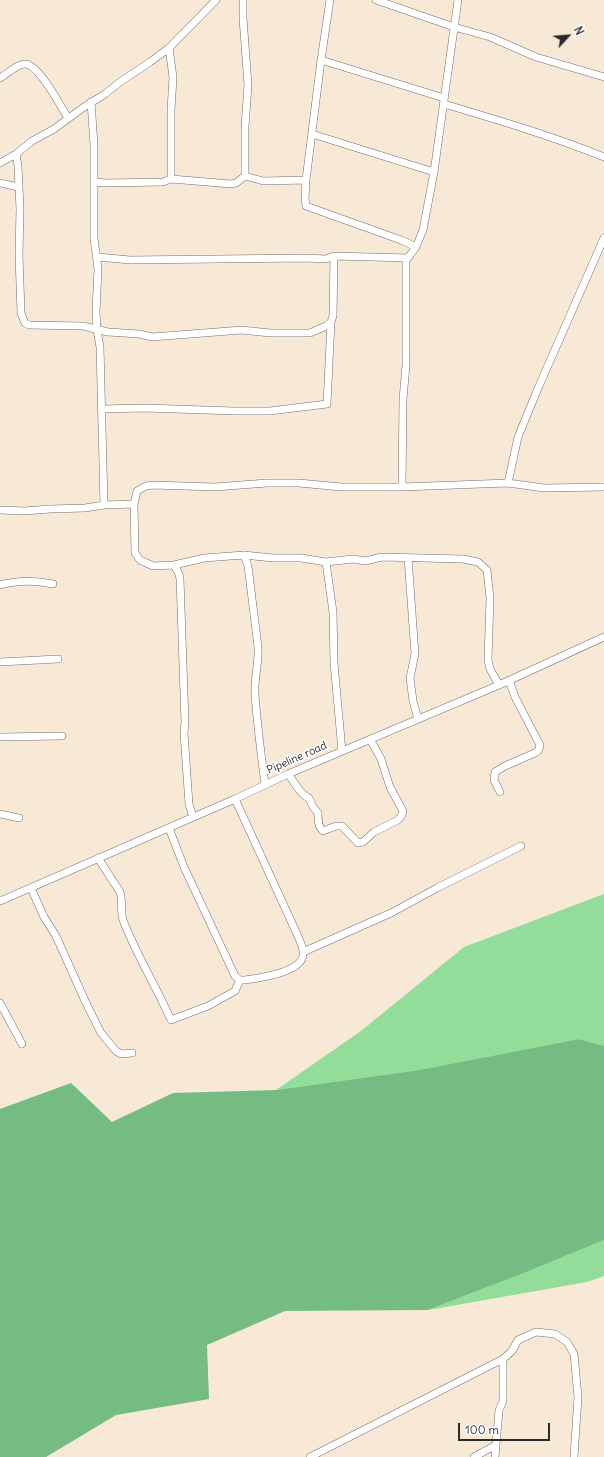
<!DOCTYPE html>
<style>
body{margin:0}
#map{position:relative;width:604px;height:1457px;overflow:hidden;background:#f7e9d6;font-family:Delius,sans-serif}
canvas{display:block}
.north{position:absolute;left:548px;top:16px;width:40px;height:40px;-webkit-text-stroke:3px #fff;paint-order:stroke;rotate:64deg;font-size:11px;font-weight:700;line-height:16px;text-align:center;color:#2b2b2b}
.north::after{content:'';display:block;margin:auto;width:14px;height:18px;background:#2b2b2b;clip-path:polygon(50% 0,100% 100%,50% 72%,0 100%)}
.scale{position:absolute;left:458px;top:1423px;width:92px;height:18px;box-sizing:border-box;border:2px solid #2b2b2b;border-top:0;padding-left:5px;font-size:12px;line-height:14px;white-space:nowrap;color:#2b2b2b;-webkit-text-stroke:3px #fff;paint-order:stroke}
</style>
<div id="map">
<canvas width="604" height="1457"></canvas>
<div class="north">N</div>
<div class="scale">100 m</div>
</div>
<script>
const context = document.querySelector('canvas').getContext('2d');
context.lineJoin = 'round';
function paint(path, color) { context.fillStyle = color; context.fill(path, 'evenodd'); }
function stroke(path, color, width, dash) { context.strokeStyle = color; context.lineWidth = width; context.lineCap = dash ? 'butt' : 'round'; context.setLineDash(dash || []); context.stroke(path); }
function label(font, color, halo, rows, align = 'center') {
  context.font = font + ' Delius,sans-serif'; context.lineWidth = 3.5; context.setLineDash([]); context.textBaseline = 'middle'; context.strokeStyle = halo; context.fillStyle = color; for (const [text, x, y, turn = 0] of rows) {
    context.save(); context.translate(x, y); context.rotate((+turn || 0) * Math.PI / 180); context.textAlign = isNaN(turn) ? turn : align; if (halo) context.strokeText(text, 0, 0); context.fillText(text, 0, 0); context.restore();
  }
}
paint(new Path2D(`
 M604 894V1046L579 1039 419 1070 276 1090 361 1031 464 947Z
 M604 1240V1276L587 1282 428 1310 529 1271Z`), '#91dd99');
paint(new Path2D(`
 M579 1039 604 1046V1240L529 1271 428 1310 285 1311 207 1345 209 1399 116 1415 46 1457H0V1109L71 1083 112 1122 173 1093 276 1090 419 1070Z`), '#74bc81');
const street = new Path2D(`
 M330 0 321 60 444 98
 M376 0 454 27 490 37 536 57 604 77
 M169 48 173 77 171 110V179
 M0 78C7 74 16 65 24 64 38 62 61 107 68 118
 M91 102 94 145V238L98 269 96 311 97 330 100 347 104 505
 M444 104C498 120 552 136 604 157
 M312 134 434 172
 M16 154 18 166 20 209 19 255 21 313 25 323 29 325 83 326 108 332 139 334 152 337 242 330 270 333H310L326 326 331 322 333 316 334 256
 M0 163 16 154 32 141 54 129 84 107 105 94 120 82 150 62 169 48 216 0
 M245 176 263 181 306 180 321 60
 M306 180 305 198 306 206 401 240 416 247
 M95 182 107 183 163 182 171 179 231 184 236 183 245 176V127L248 85 243 18V0
 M0 183 18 187
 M97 257 130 260 306 258 326 259 334 256 408 258 416 247 423 230 434 172 458 0
 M101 409 146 408 234 411H270L327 404 331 322
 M508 483 518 437 539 386 604 238
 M402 487 403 399 406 365V258
 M0 510 24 511 50 509 85 508 104 505 134 504
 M244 555 248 566 258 647C259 663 254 679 255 694 257 724 261 754 265 784
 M408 558 415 654 410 678 413 701 418 719
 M326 562 333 612 334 663 342 751
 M174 565 179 574 180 579 185 722 184 733 189 804 193 817
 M0 585C18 580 35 580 53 584
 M0 662 58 659
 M499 685 490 669 488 660 490 598 487 570 478 562 463 559 382 557 365 561 353 559 326 562 301 558H273L244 555 204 558 174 565 153 566 140 560 135 553 134 504 137 491 146 486 153 485 215 487 267 483H299L341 487H402L508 483 544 488 604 487
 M0 737 62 736
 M288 774C294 781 300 795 309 798L313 807 318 813C318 820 318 827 323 831L336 826H342L358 843 363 842 374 832 398 820 402 815 403 811 390 787 381 759 370 739
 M500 792 494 780 495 772 505 766 537 752 539 749 540 745 515 697 509 680
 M0 814 19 818
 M169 828 184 867 235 976 240 980H245C259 978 306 972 303 952 303 946 299 939 297 934L235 799
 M98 858 120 892C123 901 120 911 123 920 136 954 156 986 171 1020L208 1006 235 991 240 980
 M31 888 44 917 56 936 86 1003 101 1033 116 1051 121 1054 132 1053
 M0 901 235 799 288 774 499 685 604 637
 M303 952 391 913 437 888 521 846
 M0 1003 22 1044
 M310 1457 503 1359 512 1351 518 1340 536 1332 555 1334 567 1342 574 1354 578 1397 574 1457
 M474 1457 496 1445
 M495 1457 499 1410 503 1401V1359`);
stroke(street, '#726e67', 8);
stroke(street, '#fff', 7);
label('11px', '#2b2b2b', '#fff', [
 ["Pipeline road",297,758,-24]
]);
</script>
